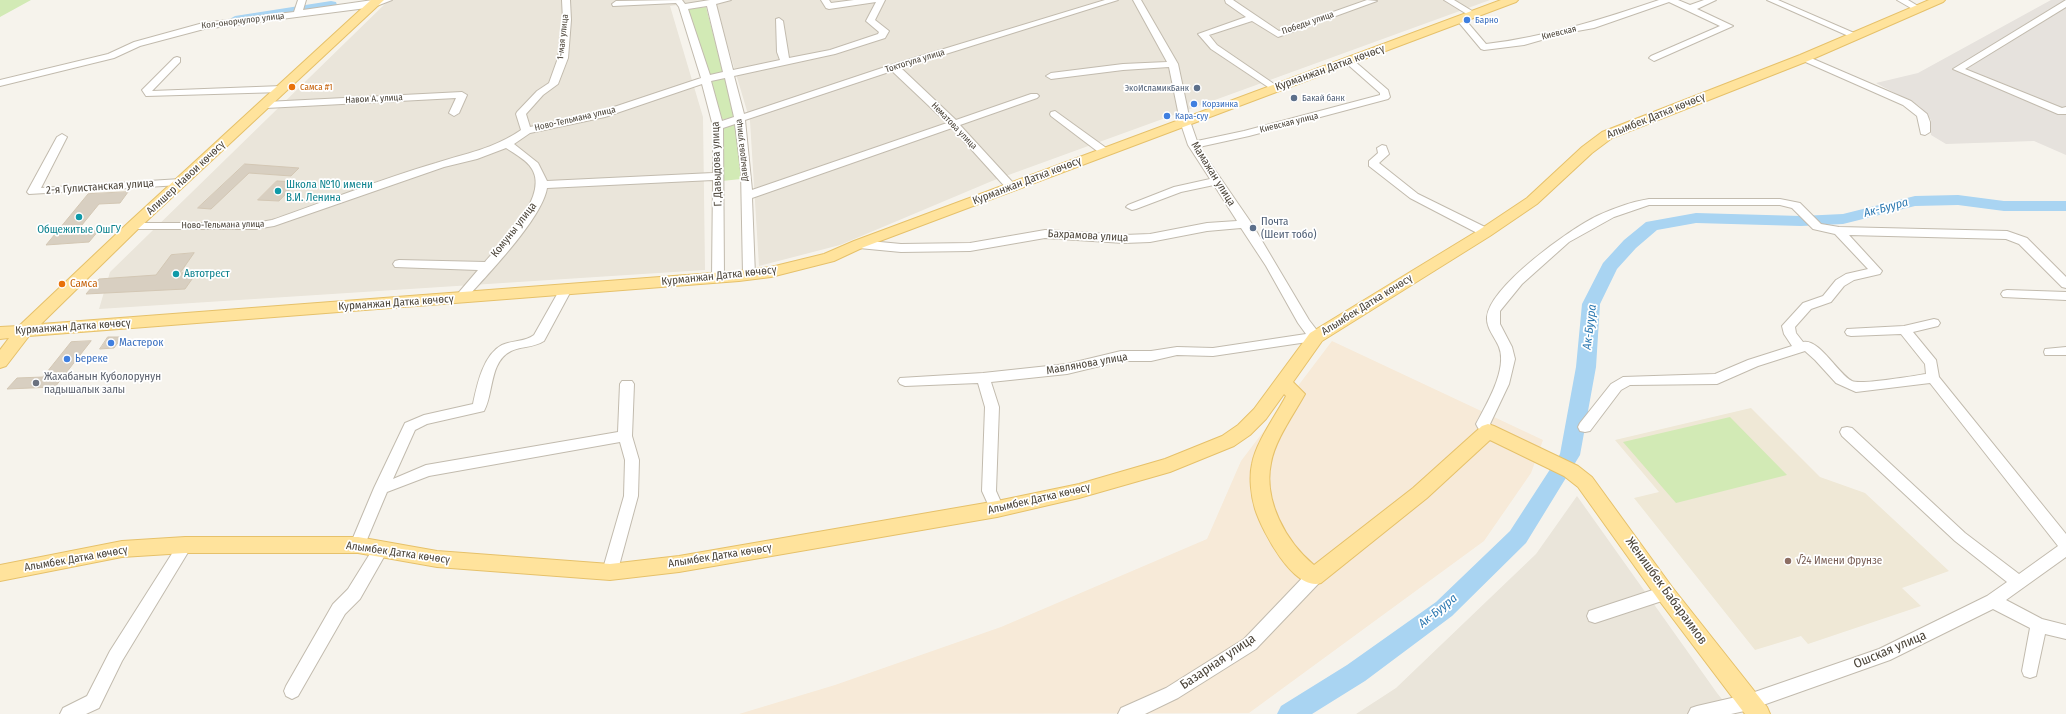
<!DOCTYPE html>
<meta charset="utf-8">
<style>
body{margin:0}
canvas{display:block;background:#f6f3ec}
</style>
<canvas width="2066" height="714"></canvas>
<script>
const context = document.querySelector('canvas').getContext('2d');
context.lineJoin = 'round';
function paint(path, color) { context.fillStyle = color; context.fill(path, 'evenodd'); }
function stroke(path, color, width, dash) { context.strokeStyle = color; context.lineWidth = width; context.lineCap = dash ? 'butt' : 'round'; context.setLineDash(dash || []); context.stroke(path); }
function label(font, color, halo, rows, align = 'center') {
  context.font = font + ' "Fira Sans Condensed",sans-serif'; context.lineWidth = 3.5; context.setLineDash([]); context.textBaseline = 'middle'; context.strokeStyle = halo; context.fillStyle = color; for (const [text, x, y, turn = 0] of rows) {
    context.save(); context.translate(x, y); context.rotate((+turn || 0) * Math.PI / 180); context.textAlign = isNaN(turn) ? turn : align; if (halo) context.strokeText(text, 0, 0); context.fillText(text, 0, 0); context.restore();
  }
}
paint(new Path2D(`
 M389 0H713L670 6 703 117 705 270 99 309 110 272Z
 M714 0H1490L992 181 840 245 759 266 750 121Z
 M1577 496 1717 693 1734 714H1356L1396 688 1536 554Z`), '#eae5da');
paint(new Path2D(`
 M1332 341 1543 440 1531 473 1484 541 1249 713 739 714 835 685 1001 627 1207 539 1241 461Z`), '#f7ead8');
paint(new Path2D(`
 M2051 0H2066V155L2034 141 1946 144 1931 135V120L1919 106 1876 83 1918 73Z`), '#e6e2dd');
paint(new Path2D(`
 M1751 408 1820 477 1865 493 1949 571 1902 588 1921 606 1808 644 1801 636 1755 650 1634 498 1659 492 1615 440Z`), '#efe8d6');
paint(new Path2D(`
 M0 0H31L0 17Z
 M706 7 723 72 709 75 687 9Z
 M727 77 736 117 720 120 709 79Z
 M736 124 741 179 722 181 721 128Z
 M1730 417 1787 475 1676 503 1623 442Z`), '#d2eab5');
paint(new Path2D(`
 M331 1 336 2 337 5 336 8 235 24 228 20 235 16Z
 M1958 195 2004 201H2066V211H2004L1958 205 1915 206 1843 224 1801 226 1696 223 1657 230 1636 248 1617 269 1600 304 1596 367 1580 455 1526 543 1452 616 1365 681 1312 714H1277L1281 706 1347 665 1436 602 1510 531 1560 454 1576 367 1582 304 1603 263 1624 240 1646 222 1696 213 1801 216 1843 214 1915 196Z`), '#a9d4f2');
const building = new Path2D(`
 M245 164 299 168 291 176 249 173 211 209 198 208Z
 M277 181 297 182 279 201 258 200Z
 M128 192 120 203 99 204 77 231 99 230 89 242 46 245 88 194Z
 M194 253 180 273 197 272 185 289 86 294 99 279 156 275 171 255Z
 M108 337H122L114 348 100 349Z
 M91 341 55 387 7 389 17 378 43 377 71 342Z`);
paint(building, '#d8cfc1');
stroke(building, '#d3c7b4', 1);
const minor = new Path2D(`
 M298 0H306L303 10 373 0H392L374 7 204 29 140 46 114 58 0 86V80L108 54 134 42 203 23 294 12Z
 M562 0H570L571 20 568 58 558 84 543 95 526 114 530 127 599 112 701 78 679 7 676 3 613 6 612 4 616 1 682 0 685 4 710 0H731L716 4 733 70 780 60 777 52 776 19 779 18 783 21 789 58 830 50 878 34 879 32 866 21 876 2 829 9 826 8 821 0H829L831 3 854 0H885L875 20 889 31 885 38 835 54 734 76 744 114 891 65 1105 0H1118L901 68 956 120 1031 94H1037L1039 96 1037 98 960 125 1016 186 1017 188 1016 190H1008L952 128 752 198 755 275 749 279 743 275 741 171 735 124 723 128 724 278 718 282 712 278 713 180 547 188C542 219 486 276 464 301H456L454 298 478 270 395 267 393 264 395 261 399 260 485 262C502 242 549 197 532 169 527 160 515 154 506 148L477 159 444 167 274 226 255 229H133L127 226 133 223H255L272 220C327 201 381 179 436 163 467 153 493 149 521 130L516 114 517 112 537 91 549 83 558 58 563 20ZM707 6 723 72 710 75 688 9ZM892 71 947 123 752 190 745 120ZM725 78 734 117 722 121 711 81ZM702 84 713 126V173L547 181 538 163 514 144 530 133 605 117Z
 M1133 0H1141L1178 64 1190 121 1197 141 1244 131 1380 95V93L1346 63V59H1352L1388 90 1390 97 1388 99 1249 136 1199 147 1252 224 1309 320 1322 337 1321 340 1213 356 1177 355 1151 361H1121L1067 374 991 382 999 407 996 491 1004 509 1002 513 997 515 992 513 982 491 985 407 978 383 905 386 900 384 898 381 900 378 983 373 1067 364 1121 351H1151L1177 347 1213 348 1306 334 1298 323 1266 266 1241 228 1207 231 1150 242 1124 243 1045 238 970 251 901 252 859 248 853 244 859 240 901 244 970 243 1045 230 1124 235 1150 234 1207 223 1237 221 1214 185 1181 192 1136 209 1132 210 1126 207 1128 205 1174 187 1210 179 1188 145 1180 121 1169 67 1123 70 1051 79 1046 76 1051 73 1123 64 1167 62Z
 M1225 0H1233L1279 31 1367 0 1377 1 1278 37 1252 21 1209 35 1217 45 1277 86V90L1274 91 1211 49 1198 34 1246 17 1226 3Z
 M1444 0H1454L1477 14 1476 16H1470Z
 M1659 0H1678L1690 5 1704 0H1716L1697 9 1733 26 1654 61 1649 58 1651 56 1720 26 1669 2 1594 28 1566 33 1524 45 1484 50 1481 49 1456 19 1460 16 1463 17 1486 44C1546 37 1603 19 1659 0Z
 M1767 0H1778L1861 36 1859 38H1853Z
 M1897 0H1908L1923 9 1922 11H1916Z
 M2066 0V7L1965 69 2062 108 2066 107V114H2058L1953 69Z
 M1804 55 1911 101 1927 114 1930 122V132L1925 135 1921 134 1917 116 1903 105 1801 60 1799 58Z
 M177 57 180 58V62L152 91 282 86 287 89 282 92 146 96 142 90 174 58Z
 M462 92 467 95 459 113 454 116 449 113 456 98 266 108 261 105 266 102Z
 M1055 111 1109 150 1110 152 1109 154H1101L1051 116 1050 114 1051 112Z
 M62 134 67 137 41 188 180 179 185 182 180 185 29 194 27 192 57 137Z
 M1382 145 1386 146 1389 154 1379 163 1418 194 1489 229 1491 232 1489 235H1481L1410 198 1369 166V161L1378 153 1377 148Z
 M1649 199H1780L1800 203 1821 224 1839 227 2007 231 2027 238 2066 277V288L2062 287 2019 244 2006 239 1849 235 1882 271 1880 274 1854 280 1844 286 1831 302 1811 309 1795 327 1796 333 1803 342C1819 338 1838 374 1852 381 1861 385 1913 376 1926 374L1925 364 1901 334 1851 336 1847 335 1845 332 1847 329 1904 326 1934 319 1938 320 1940 323 1938 326 1913 332 1936 360 1939 377 2066 534V557L2006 600 2042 619 2066 625V639L2045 634 2036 676 2030 678 2024 676 2022 671 2030 628 1993 609 1890 660 1749 710 1731 714H1688L1691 708 1697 706 1749 694 1879 649 1987 596 2007 582 1955 541 1842 436 1840 432 1842 428 1847 427 1852 428 1965 533 2019 574 2058 546 1930 383 1856 392 1836 383 1815 360 1805 351 1758 366 1717 384 1630 385 1621 390 1590 431 1585 432 1580 431 1578 427 1580 423 1611 384 1623 377 1715 374 1748 360 1792 346 1784 334 1782 326 1803 303 1823 296 1836 280 1846 274 1868 269 1835 234 1813 229 1792 208 1780 205H1649L1614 217 1569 242 1522 284 1500 311V324L1512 347 1515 359 1509 384 1490 424 1495 431 1493 435C1484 438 1480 432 1476 424 1486 405 1508 369 1499 347 1495 337 1486 328 1487 317 1490 286 1570 229 1597 216 1614 208 1631 202 1649 199Z
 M566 285 572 289 544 341C533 348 522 346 511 351 489 362 494 393 484 411L427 424 415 430 393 479 426 465 618 432 620 384 622 381H632L634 384 632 436 639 460 638 496 616 577 610 578 604 577 602 572 624 496 625 460 620 442 429 476 387 492 363 549 358 551 353 549 350 545 374 488 405 423 424 415 473 404C477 385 483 355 502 345 513 340 525 342 534 335L560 289Z
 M2007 290 2066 292V300L2003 297 2001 294 2003 291Z
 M2066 347V355H2045L2044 352 2045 349Z
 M185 539 190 541 193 545 190 549 122 661 99 708 86 714H60L63 708 87 696 110 651 180 541Z
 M381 542 386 544 389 548 360 599 345 614 298 696 292 699 286 696 284 691 286 686 333 604 348 589 376 544Z
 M1314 570 1320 572 1322 577 1320 582 1256 649 1178 698 1145 714H1118L1121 708 1166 688 1244 639 1308 572Z
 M1665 586 1671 588 1673 593 1671 598 1595 623 1589 621 1587 616 1589 611Z`);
const major = new Path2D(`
 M371 0H384L138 229 41 324 739 271 771 267 824 254 854 241 1501 0H1518L1516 2 864 247 834 261 771 277 739 281 29 336 6 366 0 368V350L9 338 0 339V327L19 326 128 223Z
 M1929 0H1945L1943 2 1808 61 1612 138 1592 153 1537 204 1490 236 1322 341 1293 382 1305 394C1294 414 1275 440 1271 463 1263 500 1286 542 1314 565L1413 488 1482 426 1488 424 1494 426 1578 466 1592 477 1672 587 1767 707 1770 714H1745L1658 599 1578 487 1564 476 1490 440 1427 498 1321 583C1294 592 1262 531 1255 509 1251 496 1249 477 1252 464 1256 442 1276 415 1286 396L1284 394 1266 419 1250 435 1234 446 1170 472 1079 498 997 517 679 572 610 580 437 567 358 553H185L122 557 0 581V565L122 541 185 537H358L437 551 610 564 679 556 997 501 1079 484 1165 459 1222 436 1238 425 1254 409 1310 333 1479 230 1527 198 1582 147 1602 132 1800 55Z`);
stroke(minor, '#c2bbae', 2);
stroke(major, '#e6c16a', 2);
paint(minor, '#fff');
paint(major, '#ffe39c');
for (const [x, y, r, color] of [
 [1467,20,4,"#3f7fe0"],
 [292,87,4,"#e8710a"],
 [1197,88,4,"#5c6f8a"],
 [1294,98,4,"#5c6f8a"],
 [1194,104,4,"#3f7fe0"],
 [1167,116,4,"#3f7fe0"],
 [278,191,4,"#0f9aa8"],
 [79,217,4,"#0f9aa8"],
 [1253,228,4,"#5c6f8a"],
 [176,274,4,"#0f9aa8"],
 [62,284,4,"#e8710a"],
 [111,343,4,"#3f7fe0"],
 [67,359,4,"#3f7fe0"],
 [36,383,4,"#6b7280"],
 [1788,561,4,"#8d6e63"]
]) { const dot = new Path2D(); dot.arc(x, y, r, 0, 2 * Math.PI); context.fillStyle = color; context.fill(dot); stroke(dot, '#fff', 1.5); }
label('9px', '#366cbe', '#fff', [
 ["Барно",1475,20],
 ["Корзинка",1202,104],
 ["Кара-суу",1175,116]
], 'left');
label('9px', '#4b4439', '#fff', [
 ["Кол-онорчулор улица",243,21,-7],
 ["Победы улица",1308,23,-19],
 ["Киевская",1559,33,-14],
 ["1-мая улица",563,37,-84],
 ["Токтогула улица",915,61,-17],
 ["Навои А. улица",374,99,-3],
 ["Ново-Тельмана улица",575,119,-13],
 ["Киевская улица",1289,123,-14],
 ["Нематова улица",954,126,46],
 ["Давыдова улица",742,150,-96],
 ["Ново-Тельмана улица",223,225,-1]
]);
label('9px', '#c56008', '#fff', [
 ["Самса #1",300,87]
], 'left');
label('9px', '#4e5e75', '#fff', [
 ["ЭкоИсламикБанк",1189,88],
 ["Бакай банк",1302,98,"left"]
], 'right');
label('11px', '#4b4439', '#fff', [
 ["Курманжан Датка көчөсү",1330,68,-20],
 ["Алымбек Датка көчөсү",1656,116,-22],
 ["Г. Давыдова улица",717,164,-92],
 ["Мамажан улица",1213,174,58],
 ["Алишер Навои көчөсү",186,178,-43],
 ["Курманжан Датка көчөсү",1027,181,-21],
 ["2-я Гулистанская улица",100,187,-4],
 ["Комуны улица",514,230,-52],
 ["Бахрамова улица",1088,236,3],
 ["Курманжан Датка көчөсү",719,276,-6],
 ["Курманжан Датка көчөсү",396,303,-4],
 ["Алымбек Датка көчөсү",1367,305,-32],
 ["Курманжан Датка көчөсү",73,327,-4],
 ["Мавлянова улица",1087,364,-10],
 ["Алымбек Датка көчөсү",1039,499,-13],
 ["Алымбек Датка көчөсү",398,553,8],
 ["Алымбек Датка көчөсү",720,556,-9],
 ["Алымбек Датка көчөсү",76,559,-10]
]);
label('11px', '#0d838f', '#fff', [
 ["Школа №10 имени",286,185],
 ["В.И. Ленина",286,198],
 ["Общежитые ОшГУ",79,230,"center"],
 ["Автотрест",184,274]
], 'left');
label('11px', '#4e5e75', '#fff', [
 ["Почта",1261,222],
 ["(Шеит тобо)",1261,235]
], 'left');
label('11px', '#c56008', '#fff', [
 ["Самса",70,284]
], 'left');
label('11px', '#366cbe', '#fff', [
 ["Мастерок",119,343],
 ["Ьереке",75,359]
], 'left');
label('11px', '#5b616d', '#fff', [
 ["Жахабанын Куболорунун",44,377],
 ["падышалык залы",44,390]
], 'left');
label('11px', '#785e54', '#fff', [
 ["√24 Имени Фрунзе",1796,561]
], 'left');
label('italic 12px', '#2e7ab2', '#fff', [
 ["Ак-Буура",1886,208,-15],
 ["Ак-Буура",1590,327,-83],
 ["Ак-Буура",1438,611,-39]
]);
label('13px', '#4b4439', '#fff', [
 ["Женишбек Бабараимов",1666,591,54],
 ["Ошская улица",1890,650,-23],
 ["Базарная улица",1218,662,-34]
]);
</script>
